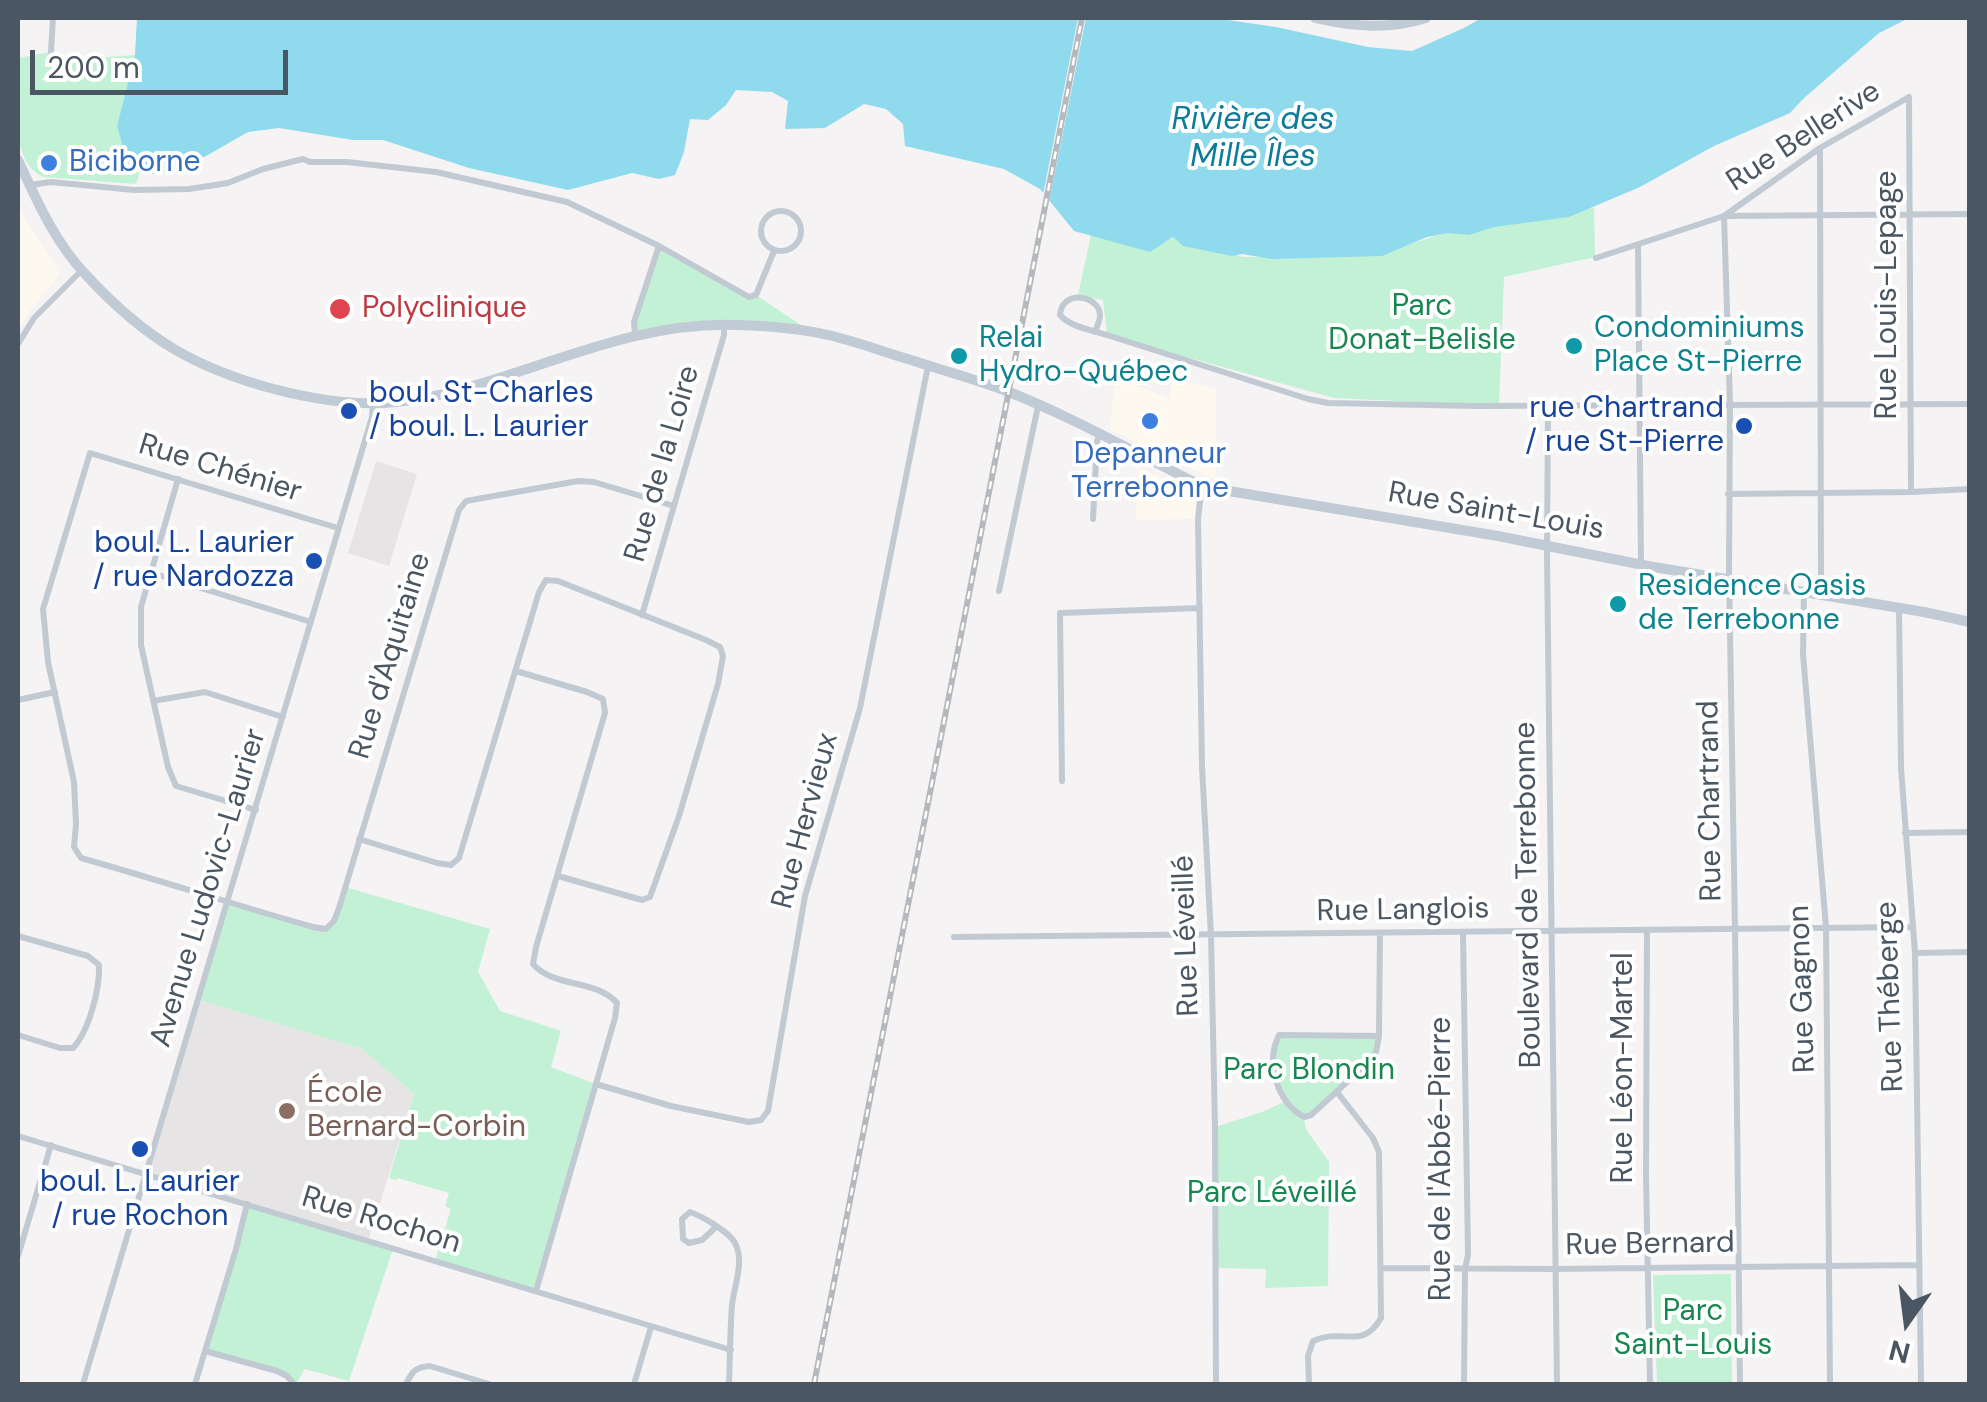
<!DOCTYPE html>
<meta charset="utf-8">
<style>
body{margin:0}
#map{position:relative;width:1987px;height:1402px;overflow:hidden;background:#f5f3f3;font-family:"DM Sans",sans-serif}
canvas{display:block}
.frame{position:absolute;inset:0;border:20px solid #4a5661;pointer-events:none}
.north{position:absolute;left:1857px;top:1272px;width:100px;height:100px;-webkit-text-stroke:8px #fff;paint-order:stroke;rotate:194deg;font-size:28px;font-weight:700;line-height:40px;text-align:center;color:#4a5661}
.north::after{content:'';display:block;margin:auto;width:35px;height:45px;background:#4a5661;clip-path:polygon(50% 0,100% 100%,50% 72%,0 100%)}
.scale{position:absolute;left:30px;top:50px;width:258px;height:45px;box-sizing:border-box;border:5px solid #4a5661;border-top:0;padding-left:12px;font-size:30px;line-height:35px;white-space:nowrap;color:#4a5661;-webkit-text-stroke:8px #fff;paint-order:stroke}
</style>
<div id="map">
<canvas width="1987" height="1402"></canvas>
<div class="frame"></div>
<div class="north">N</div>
<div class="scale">200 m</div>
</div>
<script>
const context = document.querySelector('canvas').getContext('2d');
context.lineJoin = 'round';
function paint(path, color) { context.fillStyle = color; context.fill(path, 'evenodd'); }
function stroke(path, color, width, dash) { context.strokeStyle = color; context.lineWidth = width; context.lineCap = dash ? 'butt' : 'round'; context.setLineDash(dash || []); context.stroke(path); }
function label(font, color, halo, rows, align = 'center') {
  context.font = font + ' "DM Sans",sans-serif'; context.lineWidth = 8; context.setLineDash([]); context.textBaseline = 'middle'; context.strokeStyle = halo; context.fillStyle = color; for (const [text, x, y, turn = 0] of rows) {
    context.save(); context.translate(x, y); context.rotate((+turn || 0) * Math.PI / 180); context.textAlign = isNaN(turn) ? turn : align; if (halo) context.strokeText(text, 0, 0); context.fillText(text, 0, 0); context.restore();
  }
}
paint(new Path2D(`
 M18 207 60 274 31 309 18 331Z
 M1115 377 1168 398 1174 377 1216 390V480L1110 430Z
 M1137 466 1195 494V519L1136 520Z`), '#fdf9ef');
paint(new Path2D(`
 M376 461 417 474 389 566 348 553Z
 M199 1000 362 1049 414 1094 368 1241 147 1174Z`), '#e6e4e5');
paint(new Path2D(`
 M51 52 55 61 135 55 117 126 124 151 140 172 136 184 44 177C7 163 18 91 18 58Z
 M1594 208 1595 257 1504 277 1499 406 1334 398 1107 335 1103 300 1078 295 1092 230 1166 242 1174 237 1243 257H1310L1395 249 1441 234Z
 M659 246 749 296 756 295 814 334 758 326 675 332 636 339 637 319Z
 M345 887 490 929 478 972 500 1011 561 1031 551 1067 596 1084 536 1291 435 1261 451 1209 445 1206 449 1193 398 1178 396 1180 389 1178 414 1094 362 1049 199 1000 227 903 326 929 334 921Z
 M1279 1035 1379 1036 1376 1052 1304 1118 1306 1129 1329 1162 1328 1286 1265 1288 1266 1269 1215 1268V1127L1262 1112 1286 1101 1274 1083 1275 1042Z
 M249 1204 393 1249 349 1381 305 1369 296 1384 287 1377 207 1351Z
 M1731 1274 1732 1384H1657L1653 1275Z`), '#c3f1d5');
paint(new Path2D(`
 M137 18H1214L1276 27 1368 47 1412 51 1466 27 1481 18H1909L1879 33 1803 99 1790 113 1714 146 1640 187 1569 217 1494 227 1469 235 1448 233 1427 237 1382 256 1272 259 1242 254 1232 256 1183 246 1173 237 1150 252 1074 231 1040 189 1004 169 905 146 903 124 886 109 864 104 825 128 785 129 788 101 772 92 736 90 726 105 708 120 690 119 684 152 675 175 659 179 632 173 568 190 469 168 383 140H353L279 128 248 132 206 156 160 174H146L140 172 124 151 117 126 135 55Z`), '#90daee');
paint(new Path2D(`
 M1078 18H1086L1048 207 1042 200Z`), '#f5f3f3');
stroke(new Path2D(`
 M51 52 53 18
 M1820 148 1821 594
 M30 185 51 182 134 190 189 189 228 183 263 169 303 159 310 162H347L436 172 567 202 659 246 749 297 756 295 774 251
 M761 231a20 20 0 1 1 40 0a20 20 0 1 1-40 0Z
 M1724 216 1730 404 1729 571 1735 929 1740 1384
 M1724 216 1820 148 1909 97 1911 492
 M1638 245 1641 564
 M1596 258 1724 216 1970 214
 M1095 332C1097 326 1100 321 1100 315 1100 296 1062 288 1060 315 1070 327 1092 330 1107 335L1308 399 1328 403 1476 406 1970 404
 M635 335 634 322 659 246
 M18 344 34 318 82 270
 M1548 406 1547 556 1557 1384
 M178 479 141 607V645L168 767 176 786 256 810
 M1202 485 1198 519 1202 766 1211 936 1215 1127 1216 1384
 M1728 494 1911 492 1970 489
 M1093 519 1097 441 1100 434
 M338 528 90 453 43 609 48 662 74 782 76 824 74 847 81 858C159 880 235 905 313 927L326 929 334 921 340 905 459 510 466 501 578 481 594 482 674 506
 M152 573 311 622
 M999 591 1038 406
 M1804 592 1803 654 1826 927 1830 1384
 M1899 608 1901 768 1915 953 1921 1384
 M642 615 724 335V326
 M516 671 587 692 603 699 605 713 536 947 533 964C554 988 596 979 617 1003L615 1018 536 1291
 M18 700 55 692
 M153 701 205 692 283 717
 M1062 781 1060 613 1200 608
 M1905 833 1970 832
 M359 839 437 863 451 865 459 858 539 592 546 580 558 581 706 640 720 647 723 656 718 684 679 816 650 897 642 900 558 876
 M1647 931 1646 1175 1650 1384
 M1463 933 1468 1255 1465 1269 1464 1384
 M18 936 88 956 99 965C100 989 89 1031 73 1048H60L18 1035
 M954 937 1913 927
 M1915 953 1970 952
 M1379 1036 1279 1035C1265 1063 1277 1102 1304 1117L1311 1115 1370 1061 1376 1052 1379 1036 1380 934
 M596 1084 671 1106 749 1122 761 1120 768 1111 805 896 860 708 928 366
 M18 1136 731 1350
 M716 1227 702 1240 689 1243 683 1239 682 1219 690 1212C702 1216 729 1232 735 1243 745 1261 734 1286 732 1305 730 1332 730 1358 729 1384
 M18 1256 51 1145
 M1381 1268 1555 1269 1919 1265
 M205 1351 277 1371 287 1376 294 1384
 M83 1384 372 417 373 404
 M195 1384 236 1249 247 1204
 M406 1384C412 1372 415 1367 430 1366L489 1384
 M634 1384 651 1327
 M1309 1384 1308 1356 1313 1341C1343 1327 1362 1351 1381 1318L1379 1152 1373 1138 1337 1092`), '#c1cad2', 6);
stroke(new Path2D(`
 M1315 18C1352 27 1389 30 1426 18
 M18 160C37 201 55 243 87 276 112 303 142 330 174 349 230 382 319 406 385 403 410 401 435 397 459 390 552 365 639 321 738 325 768 326 799 328 828 335 855 341 881 351 908 359 941 370 976 379 1009 392 1072 417 1132 451 1192 481L1211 488 1498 536 1648 566 1924 612 1970 622`), '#c1cbd6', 10);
const rail = new Path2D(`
 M814 1384 1082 18`);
stroke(rail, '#b5b8bd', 6);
stroke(rail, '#fff', 2.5, [8]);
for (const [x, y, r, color] of [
 [49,163,10,"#3f7fe0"],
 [340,309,12,"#e0444e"],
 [1574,346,10,"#0f9aa8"],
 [959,356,10,"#0f9aa8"],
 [349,411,10,"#1a4fb4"],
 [1150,421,10,"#3f7fe0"],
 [1744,426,10,"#1a4fb4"],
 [314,561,10,"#1a4fb4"],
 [1618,604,10,"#0f9aa8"],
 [287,1111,10,"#8d6e63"],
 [140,1149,10,"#1a4fb4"]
]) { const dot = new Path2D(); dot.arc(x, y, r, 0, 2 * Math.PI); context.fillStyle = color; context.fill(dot); stroke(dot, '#fff', 4); }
label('30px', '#4a5661', '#fff', [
 ["Rue Bellerive",1804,137,-33],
 ["Rue Louis-Lepage",1888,295,-90],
 ["Rue de la Loire",663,464,-74],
 ["Rue Chénier",220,469,17],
 ["Rue Saint-Louis",1496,512,10],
 ["Rue d'Aquitaine",391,656,-73],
 ["Rue Chartrand",1711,801,-91],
 ["Rue Hervieux",806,821,-75],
 ["Avenue Ludovic-Laurier",209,888,-73],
 ["Boulevard de Terrebonne",1529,895,-91],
 ["Rue Langlois",1403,911,-1],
 ["Rue Léveillé",1187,936,-92],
 ["Rue Gagnon",1803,989,-92],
 ["Rue Théberge",1891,997,-92],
 ["Rue Léon-Martel",1624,1068,-90],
 ["Rue de l'Abbé-Pierre",1442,1159,-90],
 ["Rue Rochon",381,1221,17],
 ["Rue Bernard",1650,1245,-1]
]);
label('30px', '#366cbe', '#fff', [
 ["Biciborne",69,163],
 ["Depanneur",1150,455,"center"],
 ["Terrebonne",1150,489,"center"]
], 'left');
label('30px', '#17864f', '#fff', [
 ["Parc",1422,307],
 ["Donat-Belisle",1422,341],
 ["Parc Blondin",1309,1071],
 ["Parc Léveillé",1272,1194],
 ["Parc",1693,1312],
 ["Saint-Louis",1693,1346]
]);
label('30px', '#be3a42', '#fff', [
 ["Polyclinique",362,309]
], 'left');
label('30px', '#0d838f', '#fff', [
 ["Condominiums",1594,329],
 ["Place St-Pierre",1594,363],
 ["Relai",979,339],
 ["Hydro-Québec",979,373],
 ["Residence Oasis",1638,587],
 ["de Terrebonne",1638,621]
], 'left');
label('30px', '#164399', '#fff', [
 ["boul. St-Charles",369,394,"left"],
 ["/ boul. L. Laurier",369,428,"left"],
 ["rue Chartrand",1724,409],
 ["/ rue St-Pierre",1724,443],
 ["boul. L. Laurier",294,544],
 ["/ rue Nardozza",294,578],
 ["boul. L. Laurier",140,1183,"center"],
 ["/ rue Rochon",140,1217,"center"]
], 'right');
label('30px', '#785e54', '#fff', [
 ["École",307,1094],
 ["Bernard-Corbin",307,1128]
], 'left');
label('italic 32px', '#0c7c9b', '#fff', [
 ["Rivière des",1253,121],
 ["Mille Îles",1253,158]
]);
</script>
